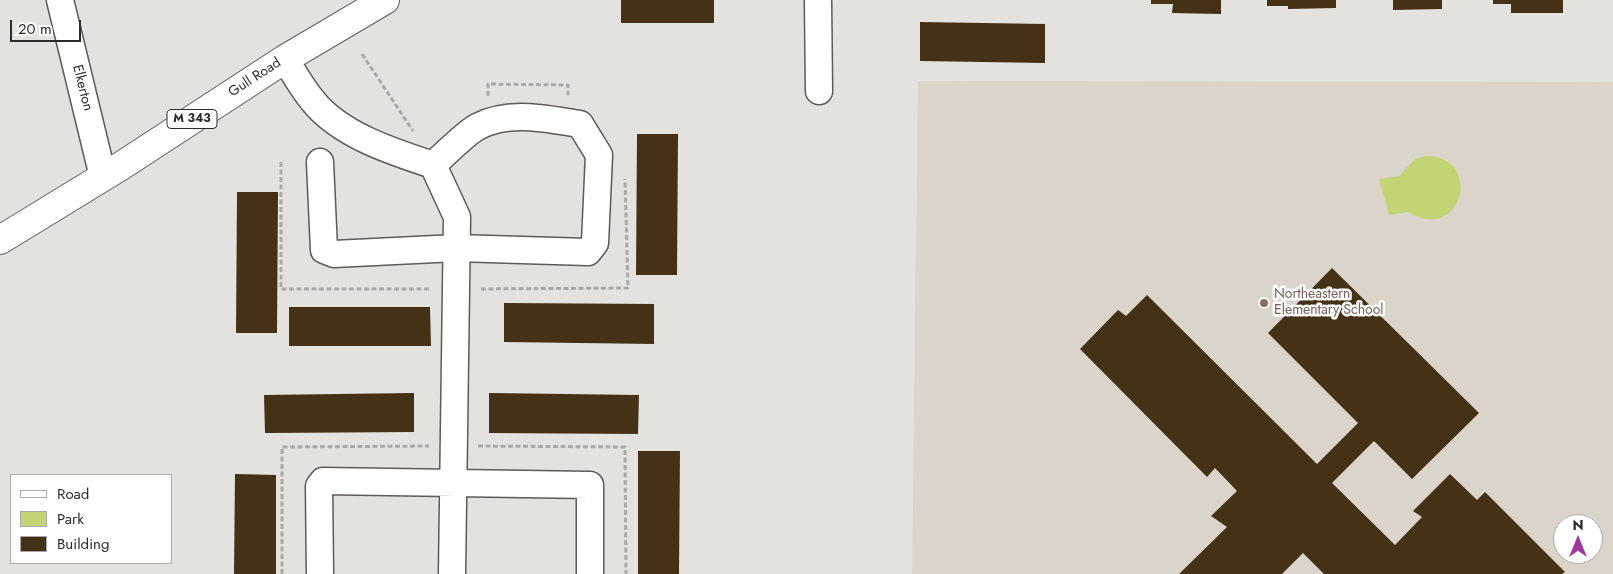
<!DOCTYPE html>
<style>
body{margin:0}
#map{position:relative;width:1613px;height:574px;overflow:hidden;background:#e4e2df;font-family:Jost,sans-serif}
canvas{display:block}
.legend{position:absolute;left:10px;top:474px;width:162px;height:90px;box-sizing:border-box;background:#fff;border:1px solid #aaa;margin:0;padding:6px 9px;list-style:none;font-size:15px;color:#2b2b2a}
.legend li{display:flex;align-items:center;gap:10px;height:25px}
.legend b{width:25px;border:1px solid #aaa}
.north{position:absolute;left:1553px;top:514px;width:50px;height:50px;box-sizing:border-box;background:#fff;border:1px solid #aaa;border-radius:50%;rotate:0deg;font-size:14px;font-weight:700;line-height:20px;text-align:center;color:#2b2b2a}
.north::after{content:'';display:block;margin:auto;width:18px;height:22px;background:#9d379b;clip-path:polygon(50% 0,100% 100%,50% 72%,0 100%)}
.scale{position:absolute;left:10px;top:20px;width:71px;height:22px;box-sizing:border-box;border:2px solid #2b2b2a;border-top:0;padding-left:6px;font-size:15px;line-height:18px;white-space:nowrap;color:#2b2b2a;-webkit-text-stroke:4px #fff;paint-order:stroke}
</style>
<div id="map">
<canvas width="1613" height="574"></canvas>
<ul class="legend">
<li><b style="height:6px;background:#fff"></b>Road</li>
<li><b style="height:14px;background:#c3d475"></b>Park</li>
<li><b style="height:14px;background:#443116"></b>Building</li>
</ul>
<div class="north">N</div>
<div class="scale">20 m</div>
</div>
<script>
const context = document.querySelector('canvas').getContext('2d');
context.lineJoin = 'round';
function paint(path, color) { context.fillStyle = color; context.fill(path, 'evenodd'); }
function stroke(path, color, width, dash) { context.strokeStyle = color; context.lineWidth = width; context.lineCap = dash ? 'butt' : 'round'; context.setLineDash(dash || []); context.stroke(path); }
function label(font, color, halo, rows, align = 'center') {
  context.font = font + ' Jost,sans-serif'; context.lineWidth = 5; context.setLineDash([]); context.textBaseline = 'middle'; context.strokeStyle = halo; context.fillStyle = color; for (const [text, x, y, turn = 0] of rows) {
    context.save(); context.translate(x, y); context.rotate((+turn || 0) * Math.PI / 180); context.textAlign = isNaN(turn) ? turn : align; if (halo) context.strokeText(text, 0, 0); context.fillText(text, 0, 0); context.restore();
  }
}
paint(new Path2D(`
 M918 81 1613 82V574H912ZM1563 524H1593V554H1563Z`), '#dbd4cb');
paint(new Path2D(`
 M1426 156C1484 156 1463 245 1408 212L1389 215 1379 179 1399 176 1415 159Z`), '#c3d475');
paint(new Path2D(`
 M621 0H714V23H621Z
 M1151 0H1221V14L1172 13 1173 4H1151Z
 M1267 0H1336V8L1288 9V6H1267Z
 M1393 0H1442V9L1393 10Z
 M1493 0H1563V13H1511V4H1493Z
 M920 22 1045 24V63L920 61Z
 M637 134H678L677 275H636Z
 M237 192H278L277 333H236Z
 M1332 268 1479 413 1412 479 1374 441 1332 483 1395 545 1422 517 1413 511 1450 474 1477 500 1485 492 1565 572 1562 574H1324L1303 553 1282 574H1179L1227 527 1211 516 1237 491 1215 468 1207 477 1080 349 1118 310 1126 316 1147 295 1317 464 1358 423 1268 333Z
 M504 303 654 304V344L504 342Z
 M289 307H430L431 346H289Z
 M414 393V432L265 433 264 395Z
 M489 393 639 395 638 434 489 433Z
 M638 451H680L679 574H638Z
 M235 474 276 475V574H234Z`), '#443116');
const minor = new Path2D(`
 M60 0 103 177
 M818 0 819 91
 M285 59C294 73 302 88 313 101 340 135 393 152 433 165L457 217 452 574
 M320 162 324 250 334 254 456 248 588 252 595 243 599 155 580 124C546 119 509 110 477 127 466 133 444 155 433 165
 M320 574 319 486 323 481 590 485V574`);
const major = new Path2D(`
 M0 240 121 166 285 59 385 0`);
stroke(minor, '#5d5b59', 29);
stroke(major, '#5d5b59', 30);
stroke(new Path2D(`
 M362 54 413 131
 M488 96V84L568 85V97
 M281 162V289H431
 M481 289 628 288 625 179
 M478 446 625 447 626 574
 M282 574V447L429 446`), '#aaa9a7', 3, [5, 2.5]);
stroke(minor, '#fff', 26);
stroke(major, '#fff', 28);
for (const [x, y, r, color] of [
 [1264,303,5,"#8d6e63"]
]) { const dot = new Path2D(); dot.arc(x, y, r, 0, 2 * Math.PI); context.fillStyle = color; context.fill(dot); stroke(dot, '#fff', 2); }
for (const [x, y, w] of [
 [192,119,50]
]) { const box = new Path2D(); box.roundRect(x - w / 2, y - 9.5, w, 19, 4); context.fillStyle = '#fff'; context.fill(box); stroke(box, '#2b2b2a', 1); }
label('bold 12px', '#2b2b2a', null, [
 ["M 343",192,119]
]);
label('14px', '#2b2b2a', '#fff', [
 ["Gull Road",255,78,-33],
 ["Elkerton",82,88,76]
]);
label('14px', '#785e54', '#fff', [
 ["Northeastern",1274,295],
 ["Elementary School",1274,311]
], 'left');
</script>
